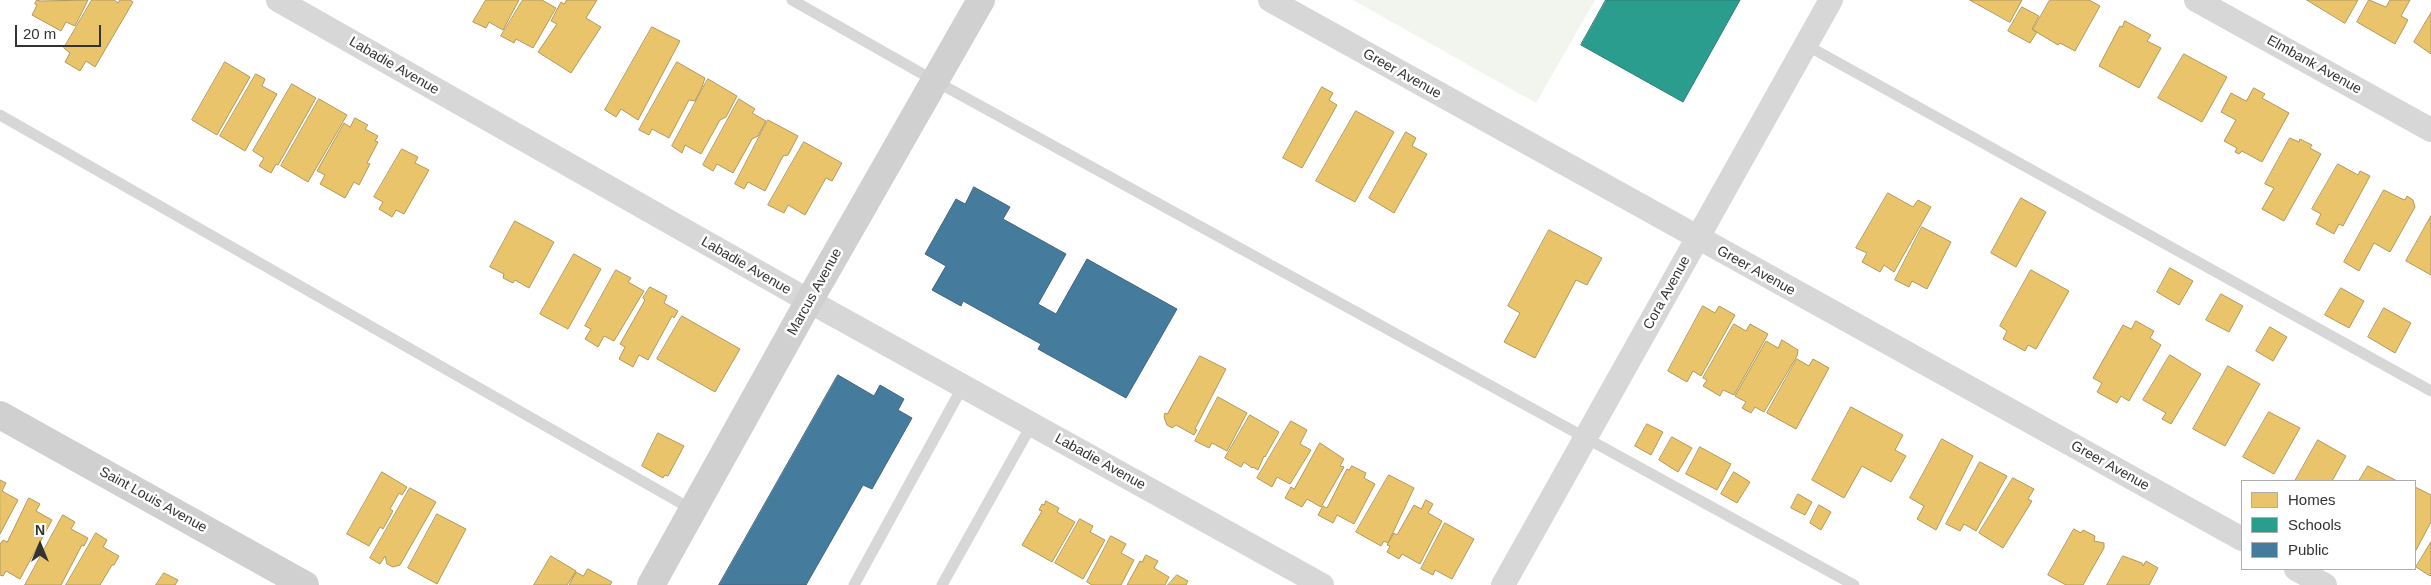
<!DOCTYPE html>
<style>
body{margin:0}
#map{position:relative;width:2431px;height:585px;overflow:hidden;background:#fff;font-family:Helvetica,sans-serif}
canvas{display:block}
.legend{position:absolute;left:2241px;top:480px;width:175px;height:90px;box-sizing:border-box;background:#fff;border:1px solid #adadad;margin:0;padding:6px 9px;list-style:none;font-size:15px;color:#333}
.legend li{display:flex;align-items:center;gap:10px;height:25px}
.legend b{width:25px;border:1px solid #adadad}
.north{position:absolute;left:15px;top:520px;width:50px;height:50px;-webkit-text-stroke:4px #fff;paint-order:stroke;rotate:0deg;font-size:14px;font-weight:700;line-height:20px;text-align:center;color:#333}
.north::after{content:'';display:block;margin:auto;width:18px;height:22px;background:#333;clip-path:polygon(50% 0,100% 100%,50% 72%,0 100%)}
.scale{position:absolute;left:15px;top:25px;width:86px;height:22px;box-sizing:border-box;border:2px solid #333;border-top:0;padding-left:6px;font-size:15px;line-height:18px;white-space:nowrap;color:#333;-webkit-text-stroke:4px #fff;paint-order:stroke}
</style>
<div id="map">
<canvas width="2431" height="585"></canvas>
<ul class="legend">
<li><b style="height:14px;background:#e9c46a"></b>Homes</li>
<li><b style="height:14px;background:#2a9d8f"></b>Schools</li>
<li><b style="height:14px;background:#457b9d"></b>Public</li>
</ul>
<div class="north">N</div>
<div class="scale">20 m</div>
</div>
<script>
const context = document.querySelector('canvas').getContext('2d');
context.lineJoin = 'round';
function paint(path, color) { context.fillStyle = color; context.fill(path, 'evenodd'); }
function stroke(path, color, width, dash) { context.strokeStyle = color; context.lineWidth = width; context.lineCap = dash ? 'butt' : 'round'; context.setLineDash(dash || []); context.stroke(path); }
function label(font, color, halo, rows, align = 'center') {
  context.font = font + ' Helvetica,sans-serif'; context.lineWidth = 5; context.setLineDash([]); context.textBaseline = 'middle'; context.strokeStyle = halo; context.fillStyle = color; for (const [text, x, y, turn = 0] of rows) {
    context.save(); context.translate(x, y); context.rotate((+turn || 0) * Math.PI / 180); context.textAlign = isNaN(turn) ? turn : align; if (halo) context.strokeText(text, 0, 0); context.fillText(text, 0, 0); context.restore();
  }
}
paint(new Path2D(`
 M1353 0H1595L1536 103Z`), '#f1f5ed');
const homes = new Path2D(`
 M37 0 40 1 88 0 75 26 66 22 61 31 32 15 37 5 35 4Z
 M92 0H114L118 3 120 0H130L133 2 95 67 86 61 80 71 65 62 70 53 64 48Z
 M486 0H519L503 30 489 22 486 28 473 22Z
 M523 0H542L556 8 533 48 516 39 514 43 501 36Z
 M567 0H597L586 18 601 27 571 73 538 52 557 24 551 21 561 2 564 4Z
 M1970 0H2022L2010 22Z
 M2050 0H2089L2100 6 2075 51 2060 43 2058 45 2033 30Z
 M2307 0H2358L2345 23Z
 M2369 0 2386 7 2390 0H2410L2401 16 2408 20 2395 44 2357 22Z
 M2022 7 2039 16 2032 29 2037 32 2030 43 2008 31Z
 M2431 13V54L2414 42Z
 M2125 21 2151 35 2147 41 2161 48 2139 88 2099 66 2120 26 2122 27Z
 M652 27 680 41 638 120 621 109 616 117 605 110Z
 M2184 54 2227 77 2202 122 2158 98Z
 M225 62 250 77 217 135 192 120Z
 M677 62 705 78 702 87 695 101 689 100 669 138 652 129 649 135 639 130Z
 M256 74 265 79 262 86 277 94 245 151 220 136Z
 M708 79 737 96 726 117 720 120 701 154 685 145 682 153 672 146Z
 M292 84 316 98 278 165 276 164 271 173 259 166 264 158 253 151Z
 M1322 87 1333 93 1329 100 1337 105 1302 168 1283 158Z
 M2254 88 2265 94 2262 98 2289 113 2262 162 2242 151 2239 154 2235 152 2237 148 2224 141 2236 120 2221 112 2231 93 2246 101Z
 M319 99 347 115 308 182 281 166Z
 M739 99 755 109 752 113 766 121 758 136 752 139 733 173 717 164 713 171 703 165Z
 M1356 111 1394 132 1355 202 1316 181Z
 M355 118 368 125 365 129 378 136 375 141 378 142 367 163 370 164 359 185 354 182 345 198 320 184 325 175 317 171 344 123 350 127Z
 M768 120 798 136 788 155 783 156 765 191 748 182 744 189 735 184Z
 M1406 132 1416 138 1412 146 1427 154 1394 213 1369 198Z
 M2290 138 2299 142 2300 139 2312 145 2310 148 2321 154 2284 221 2262 209 2274 188 2265 184Z
 M804 142 842 163 832 181 826 178 805 215 788 205 784 213 768 205Z
 M402 149 418 157 415 163 429 170 404 214 396 210 392 217 379 209 383 202 374 197Z
 M2338 164 2358 175 2360 171 2370 176 2343 226 2339 224 2334 234 2316 224 2321 214 2312 209Z
 M2384 190 2400 198 2405 200 2407 196 2413 200 2415 207 2390 252 2374 243 2359 271 2344 262Z
 M1888 193 1913 207 1918 200 1931 207 1894 272 1884 265 1880 272 1862 262 1867 253 1856 248Z
 M2021 198 2046 212 2016 267 1991 253Z
 M2431 216V275L2406 261Z
 M515 221 554 242 529 288 515 280 513 283 503 278 504 274 490 267Z
 M1922 227 1951 242 1927 289 1912 281 1909 287 1895 280Z
 M1549 230 1602 258 1587 285 1576 280 1535 358 1504 342 1520 313 1508 306Z
 M574 254 601 269 568 329 540 314Z
 M2170 268 2193 281 2179 305 2157 292Z
 M616 270 631 278 628 282 644 291 614 341 604 336 598 347 585 339 591 329 585 326Z
 M2031 270 2069 291 2036 349 2028 345 2025 351 2003 339 2007 331 2000 326Z
 M650 287 667 296 664 303 678 311 674 318 672 316 648 360 639 355 633 367 619 359 625 347 620 344 645 300 643 298Z
 M2341 288 2364 301 2349 328 2325 315Z
 M2221 294 2243 306 2229 332 2206 320Z
 M1703 306 1715 313 1719 306 1735 315 1701 376 1693 371 1687 382 1668 371Z
 M2384 308 2411 323 2395 353 2368 337Z
 M682 316 740 349 715 392 657 359Z
 M2136 321 2154 331 2150 338 2161 345 2129 401 2121 396 2117 403 2097 392 2102 383 2093 378 2123 325 2131 329Z
 M1734 324 1746 331 1750 324 1768 334 1734 395 1723 390 1720 396 1703 386 1707 380 1703 378Z
 M2270 327 2287 337 2273 361 2256 351Z
 M1782 340 1798 350 1797 356 1764 412 1755 407 1751 413 1742 408 1746 402 1735 396 1766 341 1778 348Z
 M2170 355 2201 374 2171 424 2162 419 2166 413 2143 400Z
 M1200 356 1226 369 1195 429 1197 430 1194 435 1176 425 1172 428 1167 425 1164 417 1165 413 1167 414Z
 M1797 359 1809 366 1813 359 1829 368 1796 429 1767 413Z
 M2228 366 2260 384 2225 446 2193 429Z
 M1218 397 1247 413 1227 451 1212 443 1209 448 1195 441Z
 M1851 407 1903 435 1895 450 1906 456 1891 482 1862 466 1844 498 1812 480Z
 M2269 412 2300 428 2274 474 2243 457Z
 M1250 415 1279 432 1265 457 1264 456 1258 470 1253 467 1252 468 1244 462 1241 467 1225 458Z
 M1291 421 1307 430 1300 444 1311 450 1290 484 1277 477 1272 487 1257 478Z
 M1647 424 1663 432 1651 455 1635 446Z
 M658 433 684 446 668 476 665 475 663 478 642 466Z
 M1672 437 1692 448 1678 472 1659 460Z
 M1942 439 1973 456 1936 530 1917 519 1924 506 1910 498Z
 M2318 440 2346 456 2332 481H2295Z
 M1320 443 1344 459 1340 466 1344 467 1321 507 1307 499 1302 507 1285 498 1291 487 1294 489Z
 M1700 447 1731 464 1717 490 1686 474Z
 M1980 462 2007 476 1976 531 1964 524 1960 531 1946 524Z
 M1352 466 1366 473 1364 478 1375 484 1354 524 1337 515 1333 523 1318 515 1323 506 1327 508 1347 469 1349 470Z
 M2368 466 2397 481H2359Z
 M382 472 407 487 402 495 399 493 390 509 393 511 383 529 380 527 369 546 347 534Z
 M1734 472 1750 482 1737 503 1721 494Z
 M1389 475 1414 488 1388 543 1384 541 1381 546 1356 532Z
 M2013 478 2034 489 2028 499 2032 501 2003 548 1979 533Z
 M0 480 6 483 2 491 18 500 0 534Z
 M2415 487 2431 495V522L2415 552Z
 M410 488 436 502 400 565 393 567 387 564 385 556 380 564 370 558Z
 M1798 494 1812 502 1805 515 1791 508Z
 M29 498 40 504 36 511 52 520 20 579 6 571 3 576 0 575V544L3 540 7 542Z
 M1426 500 1433 504 1428 513 1442 521 1420 564 1402 554 1399 559 1387 552 1390 546 1387 545 1394 533 1397 535 1414 505 1421 509Z
 M1046 501 1059 508 1057 512 1075 522 1052 562 1022 545 1042 511 1039 510 1042 504 1044 505Z
 M1819 505 1831 512 1821 530 1810 523Z
 M437 514 466 529 437 584 408 568Z
 M63 515 75 522 71 529 88 538 84 546 82 545 61 585H25Z
 M1080 519 1093 526 1090 532 1105 540 1083 579 1055 563Z
 M1445 523 1474 539 1452 579 1435 570 1433 575 1421 569Z
 M2074 529 2081 533 2083 530 2095 536 2094 541 2104 543V548L2083 585H2066L2048 575Z
 M96 533 107 540 103 547 119 556 114 565H112L100 585H66Z
 M1111 536 1126 544 1121 553 1134 560 1121 585H1092L1087 582Z
 M2431 542V575L2430 576 2416 567Z
 M1146 555 1158 561 1154 568 1169 577 1165 585H1127L1140 561 1142 562Z
 M551 556 576 571 567 585H534Z
 M2123 556 2142 563 2143 566 2146 561 2158 568 2149 585H2107Z
 M588 569 612 582 610 585H569L576 572 583 576Z
 M164 573 178 580 175 585H156Z
 M1177 575 1188 581 1186 585H1168Z`);
paint(homes, '#e9c46a');
stroke(homes, '#b2985a', 1);
const schools = new Path2D(`
 M1606 0H1740L1683 102 1581 45Z`);
paint(schools, '#2a9d8f');
stroke(schools, '#2d7d73', 1);
const public = new Path2D(`
 M974 187 1010 207 1003 219 1066 254 1038 304 1056 314 1087 259 1177 309 1126 398 1038 349 1041 344 963 301 961 306 932 290 946 266 925 254 956 199 965 204Z
 M838 375 874 396 880 385 904 399 898 410 912 418 872 489 863 485 806 585H719Z`);
paint(public, '#457b9d');
stroke(public, '#40657d', 1);
stroke(new Path2D(`
 M792 0 935 81 1854 585
 M1806 45 2431 391
 M0 115 693 510
 M854 585 963 386
 M942 585 1032 424`), '#d7d7d7', 11);
stroke(new Path2D(`
 M278 0 809 301 1322 585
 M1270 0 2242 539
 M2196 0 2431 130
 M2296 569 2325 585
 M1503 585 1831 0`), '#d7d7d7', 24);
stroke(new Path2D(`
 M0 415 305 585
 M651 585 809 301 981 0`), '#d0d0d0', 28);
label('14px', '#333', '#fff', [
 ["Elmbank Avenue",2314,65,29],
 ["Labadie Avenue",394,66,30],
 ["Greer Avenue",1402,74,29],
 ["Labadie Avenue",746,266,30],
 ["Greer Avenue",1756,271,29],
 ["Marcus Avenue",815,292,-61],
 ["Cora Avenue",1667,293,-61],
 ["Labadie Avenue",1100,462,29],
 ["Greer Avenue",2110,466,29],
 ["Saint Louis Avenue",153,500,29]
]);
</script>
